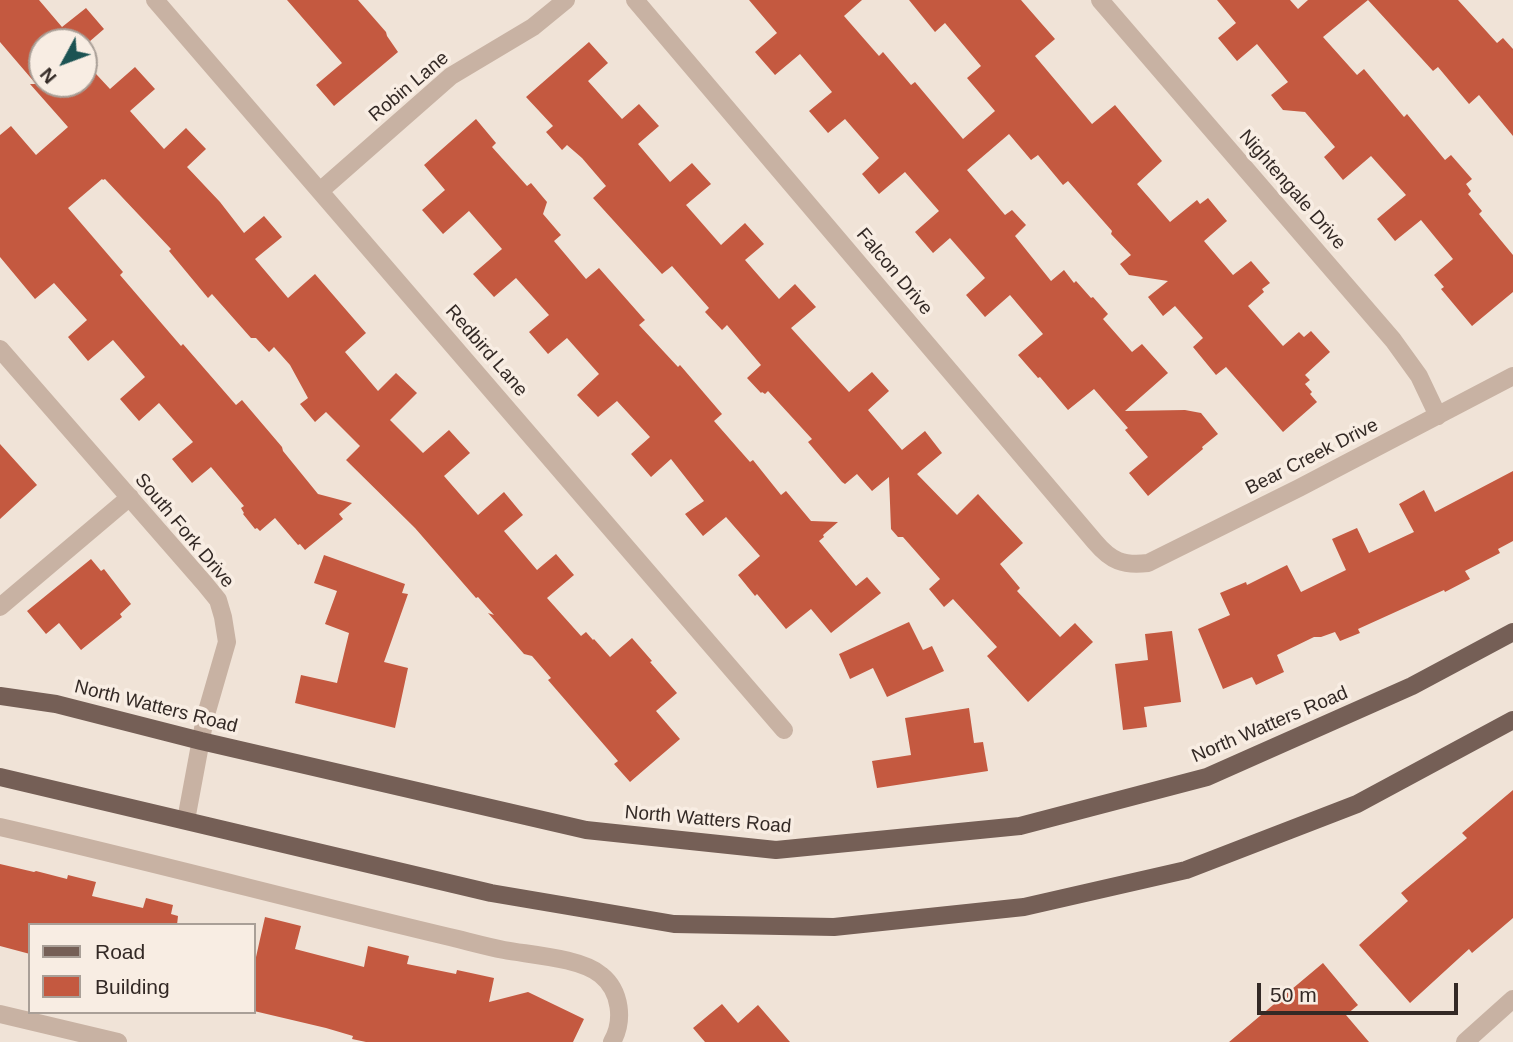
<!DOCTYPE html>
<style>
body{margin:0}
#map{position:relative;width:1513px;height:1042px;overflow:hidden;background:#f0e3d7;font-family:Helvetica,sans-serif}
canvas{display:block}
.legend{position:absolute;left:28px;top:923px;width:228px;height:91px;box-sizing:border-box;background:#f8ede3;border:2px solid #a99f97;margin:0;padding:9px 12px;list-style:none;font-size:21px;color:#332925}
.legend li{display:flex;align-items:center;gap:14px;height:35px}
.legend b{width:35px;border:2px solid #a99f97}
.north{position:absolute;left:28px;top:28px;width:70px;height:70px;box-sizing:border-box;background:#f8ede3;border:2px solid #a99f97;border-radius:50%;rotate:229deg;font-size:19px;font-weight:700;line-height:28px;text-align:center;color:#332925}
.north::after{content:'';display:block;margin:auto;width:24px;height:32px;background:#1c5353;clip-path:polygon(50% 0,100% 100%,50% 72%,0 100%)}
.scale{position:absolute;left:1257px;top:983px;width:201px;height:32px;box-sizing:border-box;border:4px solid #332925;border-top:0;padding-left:9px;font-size:21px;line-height:24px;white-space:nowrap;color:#332925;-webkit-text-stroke:5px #f8ede3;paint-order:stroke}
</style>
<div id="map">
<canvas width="1513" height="1042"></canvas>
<ul class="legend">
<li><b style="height:9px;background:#755f56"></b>Road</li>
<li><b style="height:19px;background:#c45940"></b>Building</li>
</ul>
<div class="north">N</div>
<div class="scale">50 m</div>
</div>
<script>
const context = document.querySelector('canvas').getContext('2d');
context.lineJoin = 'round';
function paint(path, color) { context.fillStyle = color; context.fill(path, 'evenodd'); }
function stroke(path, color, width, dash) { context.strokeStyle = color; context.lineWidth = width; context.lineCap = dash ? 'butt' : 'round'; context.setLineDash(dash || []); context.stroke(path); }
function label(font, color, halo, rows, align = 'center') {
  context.font = font + ' Helvetica,sans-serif'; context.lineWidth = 7; context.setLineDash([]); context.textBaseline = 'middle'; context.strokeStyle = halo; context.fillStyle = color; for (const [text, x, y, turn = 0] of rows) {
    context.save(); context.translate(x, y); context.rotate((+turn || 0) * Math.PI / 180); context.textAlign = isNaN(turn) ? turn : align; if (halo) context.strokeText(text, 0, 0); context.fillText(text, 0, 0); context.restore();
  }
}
paint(new Path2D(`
 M0 0H39L62 27 86 8 104 29 89 42H42V84H84V61L110 89 135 67 155 89 130 111 164 149 186 128 206 149 187 167 220 202 244 233 264 216 282 237 255 259 288 298 315 274 366 333 345 352 378 391 396 373 417 393 390 420 423 453 449 430 470 453 444 476 478 515 504 492 523 515 504 531 537 570 556 554 574 575 547 598 581 636 586 632 593 640 594 639 610 657 632 638 652 661 650 662 677 693 656 711 680 739 630 782 614 764 618 761 548 680 551 678 532 656 524 654 488 613 494 615 478 597 476 598 415 528 346 460 360 446 326 412 315 422 300 404 308 398 290 365 274 347 269 352 256 338H251L212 294 208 298 169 251 171 249 105 179 103 180 102 179 68 208 123 272 120 275 181 346 183 344 236 405 242 400 282 447 283 451 318 494 352 503 339 514 343 519 305 550 300 544 298 545 275 518 260 531 257 528 255 529 243 514 244 513 241 508 244 506 211 467 192 483 172 459 193 442 159 403 139 421 120 399 145 377 113 340 88 361 68 337 87 320 54 283 35 299 0 257V135L11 126 36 155 68 127 30 84H36L0 42Z
 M287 0H358L386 32 387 36 398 52 334 106 316 85 342 63Z
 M749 0H862L844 16 879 56 883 52 911 85 915 82 963 139 995 111 967 78 981 66 945 23 935 32 909 0H1021L1055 39 1035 56 1092 124 1115 105 1162 161 1137 184 1170 222 1197 200 1200 204 1208 198 1227 221 1204 241 1233 275 1251 261 1270 283 1262 289 1264 292 1248 306 1283 346 1299 332 1304 337 1311 331 1330 352 1305 375 1310 380 1305 384 1312 392 1310 394 1317 402 1283 432 1226 367 1216 375 1193 347 1203 338 1175 306 1163 316 1148 297 1168 281 1129 275 1120 264 1131 255 1111 234 1112 231 1068 181 1063 185 1038 155 1031 160 1009 134 967 170 1005 215 1012 210 1026 225 1015 236 1051 281 1064 270 1074 283 1076 281 1091 298 1093 297 1108 314 1103 319 1132 352 1142 344 1168 373 1125 411 1185 410 1201 413 1218 434 1202 447 1203 449 1148 496 1129 473 1148 457 1125 430 1128 428 1094 389 1068 410 1040 377 1038 378 1018 355 1043 334 1010 295 985 317 966 295 985 278 950 238 933 253 915 232 939 211 905 172 879 194 862 174 879 158 845 119 828 133 809 111 832 92 800 54 775 75 755 52 777 33Z
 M1217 0H1290L1298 9 1308 0H1368L1323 37 1357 75 1364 69 1404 117 1407 114 1445 160 1451 155 1472 179 1466 184 1471 191 1468 194 1482 211 1479 214 1513 255V292L1472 326 1441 289 1444 287 1434 275 1453 259 1421 220 1395 241 1377 219 1406 195 1371 156 1343 180 1324 157 1335 147 1305 112 1283 110 1271 95 1288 82 1257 44 1237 61 1218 38 1236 23Z
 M1368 0H1458L1497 43 1503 38 1513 49V136L1479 95 1469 104 1438 67 1433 71Z
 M589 42 608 63 588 81 622 119 639 104 659 126 638 144 670 182 692 163 711 184 686 205 721 245 745 223 764 244 745 260 779 299 795 284 816 307 791 328 849 392 872 372 889 391 868 410 902 450 925 431 942 453 917 474 957 515 978 494 1023 543 1000 564 1020 588 1017 591 1060 637 1075 623 1093 642 1028 702 987 656 997 647 953 599 944 607 929 589 940 579 903 537H898L891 529 889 477 872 491 857 474 845 484 842 482 808 442 812 439 768 391 765 394 762 392 761 393 747 378 761 365 727 325 722 330 705 312 709 308 672 266 662 274 593 198 606 186 582 158 567 145 562 150 546 132 553 126 526 97Z
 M476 119 496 143 492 147 527 186 531 183 547 202 543 214 561 235 554 241 586 279 599 268 643 318 645 320 639 325 678 367 680 365 722 414 714 421 750 462 753 460 781 495 786 491 811 521 838 522 823 535 824 537 819 541 856 586 867 577 881 593 831 633 811 609 786 629 757 594 755 596 738 575 760 556 726 517 703 536 685 514 704 501 671 459 651 477 631 454 650 437 617 401 598 417 577 395 599 374 567 338 548 354 529 332 549 315 516 278 494 297 473 274 502 249 469 211 443 234 422 210 445 190 424 165Z
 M0 444 37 485 0 519Z
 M1513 471V541L1498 549 1500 553 1465 571 1470 579 1445 592 1444 590 1358 629 1360 633 1340 641 1335 632 1321 637H1314L1277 655 1284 672 1256 685 1252 677 1223 689 1198 629 1230 615 1220 593 1246 582 1247 585 1287 565 1301 592 1346 570 1332 539 1357 528 1369 553 1414 532 1399 504 1424 490 1435 512Z
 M324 555 405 584 402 593 408 594 384 662 408 668 395 728 295 703 301 675 337 683 349 633 325 624 337 591 314 583Z
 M91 559 101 571 104 569 131 604 120 614 122 617 81 650 59 623 46 634 27 611Z
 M909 622 923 650 932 646 944 671 887 697 873 668 850 679 839 654Z
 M1172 631 1181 702 1144 707 1147 727 1123 730 1115 664 1148 660 1145 634Z
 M969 708 974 743 983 742 988 771 877 788 872 761 911 755 905 718Z
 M1513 790V918L1472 953 1469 949 1410 1003 1359 945 1408 901 1401 893 1467 838 1462 833Z
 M0 864 34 872 36 871 67 879 68 875 96 882 92 896 143 908 146 898 173 905 171 914 178 916 177 925H30V954L0 946Z
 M265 917 301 926 295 949 364 967 368 946 409 956 407 964 456 974 457 970 494 978 489 1002 528 992 584 1019 573 1042H366L352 1039 353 1036 326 1028 254 1011V966Z
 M1323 963 1358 1005 1346 1015 1369 1042H1229Z
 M722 1004 738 1023 758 1005 790 1042H705L693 1028Z`), '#c45940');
stroke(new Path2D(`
 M155 0 784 730
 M635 0 1095 542C1111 561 1123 566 1148 563L1299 488 1513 376
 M1100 0 1393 340 1419 376 1438 416
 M320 191 451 76 533 27 566 0
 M0 349 205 584 218 600 223 617 227 642 205 718 186 820
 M0 607 130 497
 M0 827C153 862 305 903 458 939 474 943 489 947 504 950 531 955 581 958 601 975 621 991 624 1021 612 1042
 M0 1014 118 1042
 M1465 1042 1513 999`), '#c8b2a3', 18);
stroke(new Path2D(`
 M0 696 56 704 201 741 586 830 776 850 1020 826 1207 777 1412 686 1513 632
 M0 777 491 893 674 924 834 927 1024 907 1186 870 1357 804 1513 720`), '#755f56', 18);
label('19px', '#332925', '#f8ede3', [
 ["Robin Lane",409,87,-40],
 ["Nightengale Drive",1292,190,49],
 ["Falcon Drive",894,272,50],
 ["Redbird Lane",486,351,49],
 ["Bear Creek Drive",1312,457,-27],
 ["South Fork Drive",184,531,50],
 ["North Watters Road",156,707,14],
 ["North Watters Road",1270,725,-23],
 ["North Watters Road",708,820,5]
]);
</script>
